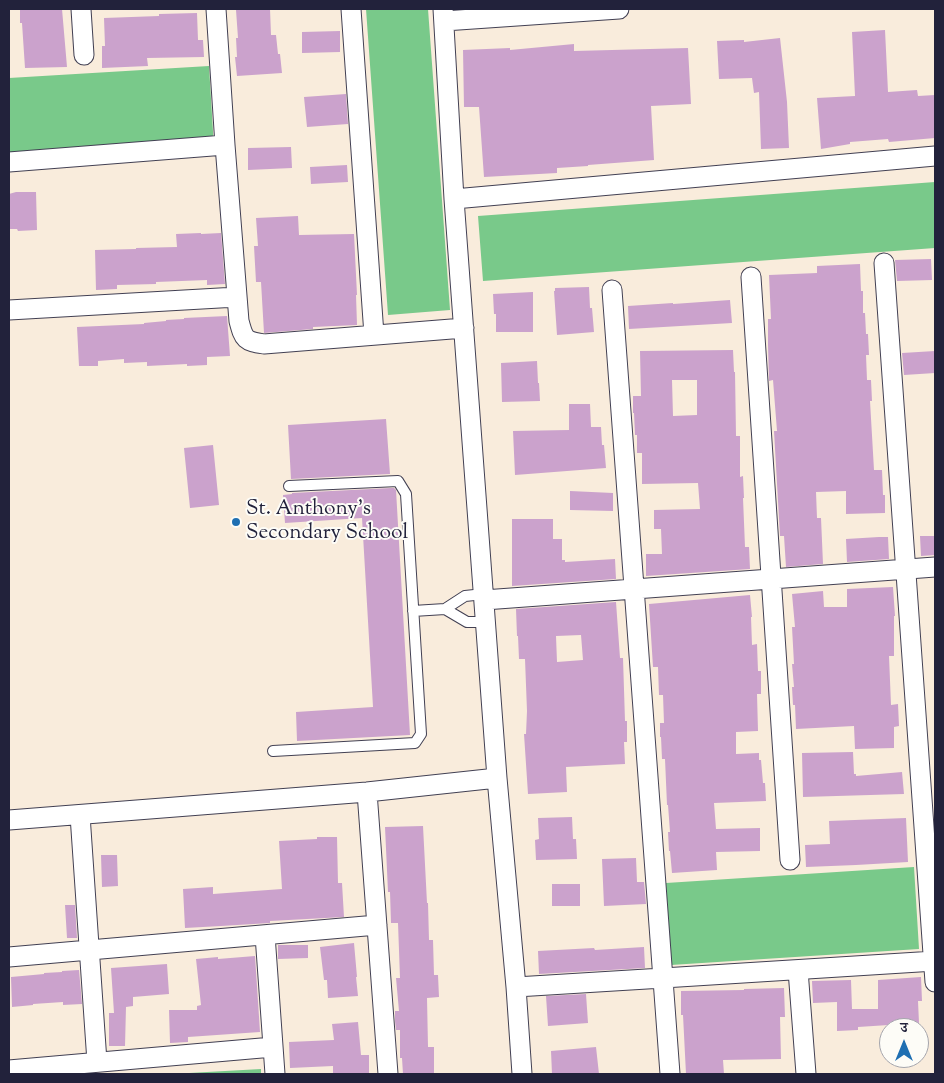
<!DOCTYPE html>
<meta charset="utf-8">
<style>
body{margin:0}
#map{position:relative;width:944px;height:1083px;overflow:hidden;background:#f9ecdc;font-family:"Sorts Mill Goudy","Noto Serif Devanagari",serif}
canvas{display:block}
.frame{position:absolute;inset:0;border:10px solid #22223b;pointer-events:none}
.north{position:absolute;left:879px;top:1018px;width:50px;height:50px;box-sizing:border-box;background:#fdfcf7;border:1px solid #a5a5ac;border-radius:50%;rotate:0deg;font-size:14px;font-weight:700;line-height:20px;text-align:center;color:#22223b}
.north::after{content:'';display:block;margin:auto;width:18px;height:22px;background:#1f6fb2;clip-path:polygon(50% 0,100% 100%,50% 72%,0 100%)}
</style>
<div id="map">
<canvas width="944" height="1083"></canvas>
<div class="frame"></div>
<div class="north">उ</div>
</div>
<script>
const context = document.querySelector('canvas').getContext('2d');
context.lineJoin = 'round';
function paint(path, color) { context.fillStyle = color; context.fill(path, 'evenodd'); }
function stroke(path, color, width, dash) { context.strokeStyle = color; context.lineWidth = width; context.lineCap = dash ? 'butt' : 'round'; context.setLineDash(dash || []); context.stroke(path); }
function label(font, color, halo, rows, align = 'center') {
  context.font = font + ' "Sorts Mill Goudy",serif'; context.lineWidth = 4; context.setLineDash([]); context.textBaseline = 'middle'; context.strokeStyle = halo; context.fillStyle = color; for (const [text, x, y, turn = 0] of rows) {
    context.save(); context.translate(x, y); context.rotate((+turn || 0) * Math.PI / 180); context.textAlign = isNaN(turn) ? turn : align; if (halo) context.strokeText(text, 0, 0); context.fillText(text, 0, 0); context.restore();
  }
}
paint(new Path2D(`
 M366 9H428L450 310 388 315Z
 M209 66 214 148 9 161V78Z
 M935 182V248L483 281 478 216Z
 M914 867 919 949 671 965 666 883Z
 M261 1069V1074H171Z`), '#79c98a');
paint(new Path2D(`
 M20 9H62L67 67 25 68 22 23H20Z
 M270 9 271 35H276L278 54H280L282 73 237 76 235 57H237L236 38H238L236 10Z
 M197 13 198 40H203L204 57 147 58 148 66 102 68V46H105L104 18 159 16V14Z
 M885 30 888 92 917 90 918 96 935 95V138L889 142 888 139 850 142V144L821 149 817 98 855 96 852 32Z
 M340 31V52L302 53V32Z
 M780 38 787 102 789 148 761 149 759 92 754 93 752 78 719 79 717 41 744 40V42Z
 M574 44V51L688 48 691 104 651 106 654 160 588 165V166L557 168V173L484 177 479 107H464L463 50 510 48V50Z
 M346 94 348 124 307 127 304 97Z
 M291 147 292 168 248 170V148Z
 M347 165 348 182 311 184 310 167Z
 M16 192H36L37 230 18 231 17 229H9V194Z
 M298 216 299 235 354 234 357 295H356L357 325 313 327V329L264 333 261 282H256L254 246H258L256 218Z
 M201 233V234L221 233 225 284 207 285V280L156 282V284L117 285V289L96 290 95 250 136 249V248L177 247 176 234Z
 M931 259 932 280 897 281 895 260Z
 M860 264 861 291H863V313H865L866 334H868L869 355H866L867 380H871L872 401H870L874 470H882L883 495H885V513L846 514V491L816 492 817 518H821L823 564 786 567 784 536H780L774 431H777L773 380 769 381 768 345V319H771L769 275 817 273V266Z
 M589 287 590 308H592L594 332 557 335 554 291H555V288Z
 M533 292V332H496V314H494L493 294Z
 M730 300 732 323 629 329 628 306 673 303V304Z
 M227 316 230 356 207 357V365L187 366V364L147 366V362L124 363V359L98 361V366H79L77 327 144 324V323L166 321V320L184 319V318Z
 M733 350 734 372H735L736 436H740V477L743 476 744 498H743L745 547H749L750 569 646 576V554H662L661 529H654V510L700 509 698 483 642 484V453H637V435H635L634 413H633V396H641L640 351ZM672 380H697V415L673 416Z
 M935 351V373L904 375 902 353Z
 M537 361 538 383H539L540 401 502 402 501 363Z
 M569 404H590L591 427H601L602 445H604L606 468 515 475 513 431 569 430Z
 M386 419 390 474 291 479 288 425Z
 M213 445 219 505 190 508 184 448Z
 M391 488H394L396 490 410 735 297 741 296 712 373 707 362 518 285 523 283 495 292 494V493Z
 M570 491 613 493V511L570 510Z
 M512 519H553V539H562V560H565V562L615 559 616 579 512 586Z
 M920 536H935V555L921 556Z
 M879 537H888L889 559 847 562 846 539Z
 M893 587 895 616H894V656H889L891 705 898 704 899 726 894 727V748L855 749 854 726 796 729 795 705H793L792 687H794L792 664H794L792 627H795L792 594 823 591 824 607H847V589Z
 M750 595 752 617H751L752 645 757 644 758 671H761V694H757L758 731 736 732V754L759 753V760H761L763 783H765L766 801 714 803 716 829 760 828V851L716 852 717 870 672 873 670 851H669L668 832H670L668 805H667L665 759H662L661 737H660V723H664L663 695H659L658 667H653L649 604Z
 M616 602 620 658H623L625 721H627V742H624L625 764 566 767 567 792 528 794 524 734H526L527 711 525 659H519L518 636H517L516 609ZM581 635 583 660 557 662 556 636Z
 M853 752 854 774H856V776L902 772 904 794 803 797 802 753Z
 M572 817 573 839H576L577 859 536 860 535 840 539 839 538 818Z
 M906 818 908 862 856 865 806 867 805 845 830 844 829 821Z
 M423 826 427 903H428L429 940H433L434 975H438L439 997 427 998 428 1047H434V1074H403L402 1058H400V1030H396L395 1021V1011H399L396 978H400L398 923H391L390 892H388L385 827Z
 M317 837H337L338 883H342L344 917 270 921V923L221 926 185 928 183 889 213 887V894L282 889 279 841 317 839Z
 M101 855H117L118 886 102 887Z
 M636 858 637 882H644L646 904 604 906 602 859Z
 M552 884H580V906H552Z
 M65 905H75L77 938H67Z
 M354 943 357 977H356L358 996 328 998 327 980H324L320 947Z
 M278 945H308V958L278 959Z
 M644 947 645 968 539 974 538 951 594 948 595 950Z
 M255 956 260 1032 188 1037V1042L170 1043 169 1010H197V1006L201 1005 196 959 218 957V959Z
 M167 964 169 994 133 997V1006L126 1007 125 1046H109V1013H114L111 968Z
 M79 970 82 1004 63 1005V1002L33 1004V1005L12 1007 11 977 44 974V973L62 972V971Z
 M921 977 922 1001H918L919 1023 858 1027V1030L837 1031V1002L813 1003 812 981 851 980 852 1009H878V980Z
 M784 988 785 1017H780L781 1059 723 1060 724 1074H686L683 1015H681V991L744 990V989Z
 M586 994 588 1023 548 1026 546 996Z
 M358 1022 361 1055H369V1074H333V1066L290 1068 289 1042 334 1040 332 1024Z
 M596 1047 599 1074H552L551 1051Z`), '#cba2cc');
const lane = new Path2D(`
 M445 609 467 622H486
 M413 611 445 609 465 596 484 594
 M273 751 415 743 421 734 406 494 398 481 289 486`);
const street = new Path2D(`
 M81 9 84 55
 M216 9 225 145 239 321C244 340 245 341 264 344L464 328
 M351 9 374 335
 M443 9 454 199 497 778 516 987 522 1074
 M444 21 619 9
 M9 162 225 145
 M454 199 935 156
 M884 263 935 982
 M751 277 790 860
 M612 290 670 1074
 M9 310 237 297
 M484 600 935 567
 M367 792 388 1074
 M80 815 97 1062
 M9 820 367 792 497 778
 M265 935 275 1074
 M9 957 377 925
 M798 970 806 1074
 M516 987 663 978 935 961
 M9 1070 273 1047`);
stroke(lane, '#424053', 12);
stroke(street, '#424053', 21);
stroke(lane, '#fff', 10);
stroke(street, '#fff', 19);
for (const [x, y, r, color] of [
 [236,522,5,"#1f6fb2"]
]) { const dot = new Path2D(); dot.arc(x, y, r, 0, 2 * Math.PI); context.fillStyle = color; context.fill(dot); stroke(dot, '#fdfcf7', 2); }
label('21px', '#22223b', '#fdfcf7', [
 ["St. Anthony's",246,510],
 ["Secondary School",246,534]
], 'left');
</script>
